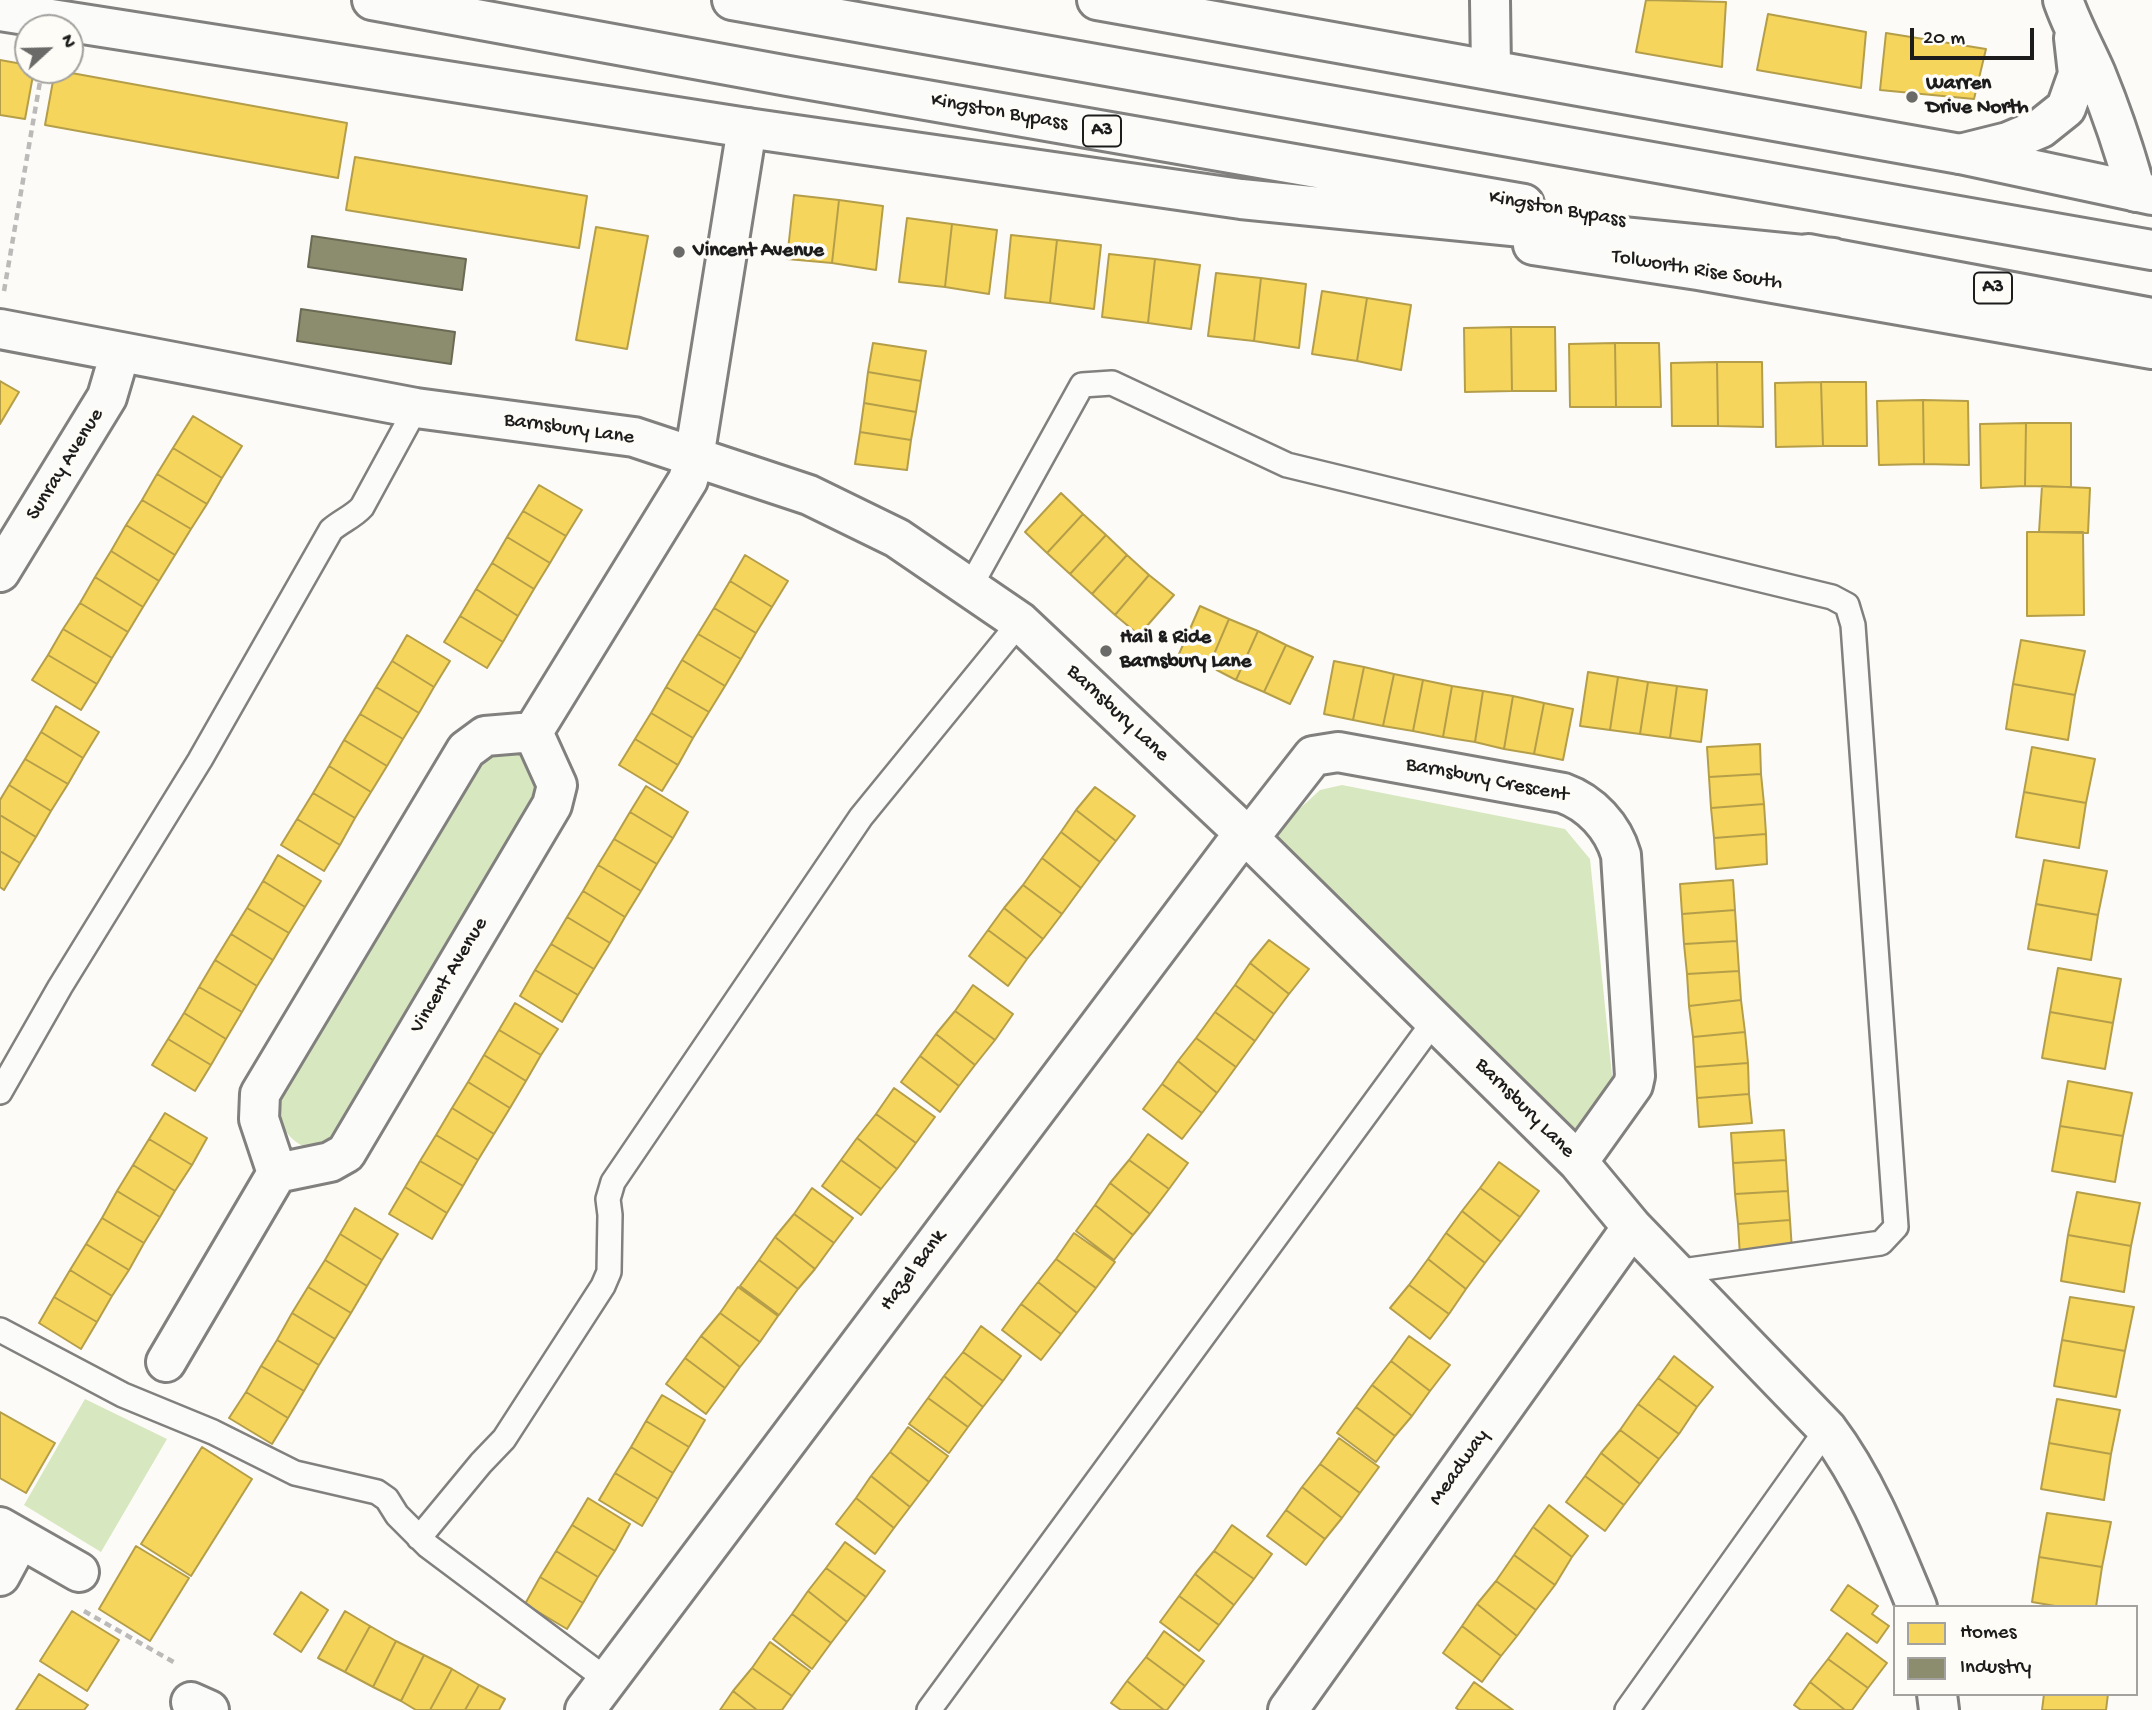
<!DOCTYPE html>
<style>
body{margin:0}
#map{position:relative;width:2152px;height:1710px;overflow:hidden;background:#fcfbf8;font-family:"Gochi Hand",sans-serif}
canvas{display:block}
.legend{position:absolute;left:1893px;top:1605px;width:245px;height:91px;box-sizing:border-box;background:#fdfcf7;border:2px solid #a3a29f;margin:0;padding:9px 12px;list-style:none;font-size:21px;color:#1c1c1c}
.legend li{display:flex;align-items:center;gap:14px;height:35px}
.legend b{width:35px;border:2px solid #a3a29f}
.north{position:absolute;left:14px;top:14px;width:70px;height:70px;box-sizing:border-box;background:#fdfcf7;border:2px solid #a3a29f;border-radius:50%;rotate:68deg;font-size:19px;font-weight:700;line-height:28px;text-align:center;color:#1c1c1c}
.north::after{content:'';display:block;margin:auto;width:24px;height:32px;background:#6a6a69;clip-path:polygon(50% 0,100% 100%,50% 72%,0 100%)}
.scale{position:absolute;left:1910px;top:28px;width:124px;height:32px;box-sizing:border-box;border:4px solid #1c1c1c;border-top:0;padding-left:9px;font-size:21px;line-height:24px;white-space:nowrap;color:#1c1c1c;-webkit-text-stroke:5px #fdfcf7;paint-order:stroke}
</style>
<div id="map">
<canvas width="2152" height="1710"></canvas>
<ul class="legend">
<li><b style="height:19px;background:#f6d55c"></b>Homes</li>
<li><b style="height:19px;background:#8c8c6e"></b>Industry</li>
</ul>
<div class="north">N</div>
<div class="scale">20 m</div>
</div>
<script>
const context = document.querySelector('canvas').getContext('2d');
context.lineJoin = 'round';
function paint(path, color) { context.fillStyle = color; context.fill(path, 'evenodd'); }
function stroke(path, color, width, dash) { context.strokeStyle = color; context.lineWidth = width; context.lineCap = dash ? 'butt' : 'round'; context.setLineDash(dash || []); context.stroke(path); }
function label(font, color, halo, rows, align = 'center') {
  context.font = font + ' "Gochi Hand",sans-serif'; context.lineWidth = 7; context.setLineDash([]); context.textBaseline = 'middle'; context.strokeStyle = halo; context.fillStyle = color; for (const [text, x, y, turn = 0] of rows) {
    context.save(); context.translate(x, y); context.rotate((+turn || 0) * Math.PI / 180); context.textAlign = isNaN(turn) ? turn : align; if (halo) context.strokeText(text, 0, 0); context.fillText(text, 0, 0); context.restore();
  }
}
paint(new Path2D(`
 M505 747 528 756 539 779 535 805 349 1127 314 1151C285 1140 277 1124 278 1093L481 760Z
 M1342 785 1565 829 1590 859 1613 1085 1578 1131 1572 1127 1276 836 1284 823 1320 790Z
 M85 1399 167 1439 101 1552 24 1505Z`), '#d7e7bf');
const homes = new Path2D(`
 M1646 0 1726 2 1722 67 1636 52Z
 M1768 14 1866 32 1861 88 1757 70Z
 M1886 33 1986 49 1974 99 1880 90Z
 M0 60 28 65V70H34L25 119 0 115Z
 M55 70 347 123 338 178 45 125Z
 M355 157 587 196 579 248 346 210Z
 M794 195 839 200 832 263 787 259Z
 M839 200 883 206 876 270 832 263Z
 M907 218 952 224 945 287 899 282Z
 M952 224 997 230 989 294 945 287Z
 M596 227 648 236 627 349 576 340Z
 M1011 235 1057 240 1050 303 1005 298Z
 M1057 240 1101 245 1094 309 1050 303Z
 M1109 254 1155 259 1148 323 1102 317Z
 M1155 259 1200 265 1191 329 1148 323Z
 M1216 273 1261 278 1254 341 1208 336Z
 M1261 278 1306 284 1299 348 1254 341Z
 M1322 291 1367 298 1357 361 1312 354Z
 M1367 298 1411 305 1401 370 1357 361Z
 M1511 327 1512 391 1465 392 1464 328Z
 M1511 327H1555L1556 391H1512Z
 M873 343 926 351 921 381 868 372Z
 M1615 343 1616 407H1570L1569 344Z
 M1615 343H1659L1661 407H1616Z
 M1717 362 1718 426H1672L1671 363Z
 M1717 362H1762L1763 427 1718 426Z
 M868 372 921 381 916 412 864 403Z
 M0 381 19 392 0 424Z
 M1821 382 1823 446 1776 447 1775 383Z
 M1821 382H1866L1867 446H1823Z
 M1923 400 1924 464 1879 465 1877 401Z
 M1923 400 1968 401 1969 465 1924 464Z
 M864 403 916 412 911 440 860 432Z
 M193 416 242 446 222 478 173 448Z
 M2026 423 2025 486 1981 488 1980 424Z
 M2026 423H2071V487L2025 486Z
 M860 432 911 440 907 470 855 464Z
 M173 448 222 478 207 504 157 474Z
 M157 474 207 504 191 529 142 500Z
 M539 485 582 510 566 536 523 511Z
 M2042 486 2090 488 2088 533 2039 532Z
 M1061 493 1083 514 1047 553 1025 532Z
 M142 500 191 529 175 555 126 525Z
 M523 511 566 536 550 563 507 537Z
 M1083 514 1106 535 1070 574 1047 553Z
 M126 525 175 555 159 581 111 551Z
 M2027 532H2083L2084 615 2027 616Z
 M1106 535 1127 555 1092 594 1070 574Z
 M507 537 550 563 534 589 492 563Z
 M111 551 159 581 143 607 95 577Z
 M745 555 788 581 772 607 730 581Z
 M1127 555 1149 575 1115 615 1092 594Z
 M492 563 534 589 518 616 476 589Z
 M1149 575 1174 595 1139 635 1115 615Z
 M95 577 143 607 128 632 80 603Z
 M730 581 772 607 756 633 714 608Z
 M476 589 518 616 503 642 460 616Z
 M80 603 128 632 112 658 63 629Z
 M1200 606 1229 619 1209 666 1179 654Z
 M714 608 756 633 741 659 698 634Z
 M460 616 503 642 487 668 444 642Z
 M1229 619 1258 631 1236 680 1209 666Z
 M63 629 112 658 97 684 48 655Z
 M1258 631 1286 645 1264 692 1236 680Z
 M698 634 741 659 725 686 682 660Z
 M407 635 450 661 434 687 392 661Z
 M2021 640 2085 651 2075 695 2013 684Z
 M1286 645 1313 657 1290 704 1264 692Z
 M48 655 97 684 81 710 32 680Z
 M682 660 725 686 709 712 666 687Z
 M392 661 434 687 419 713 376 687Z
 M1334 661 1364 667 1353 720 1324 714Z
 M1364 667 1394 674 1383 726 1353 720Z
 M1588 672 1618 677 1610 730 1580 726Z
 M1394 674 1423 680 1413 731 1383 726Z
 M1618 677 1648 682 1640 734 1610 730Z
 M1423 680 1452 686 1443 737 1413 731Z
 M1648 682 1677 686 1670 738 1640 734Z
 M2013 684 2075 695 2068 740 2006 729Z
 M1452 686 1483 691 1475 742 1443 737Z
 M1677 686 1707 690 1701 742 1670 738Z
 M376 687 419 713 403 739 360 714Z
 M666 687 709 712 693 738 651 713Z
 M1483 691 1513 696 1504 749 1475 742Z
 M1513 696 1544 703 1534 754 1504 749Z
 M1544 703 1573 709 1563 760 1534 754Z
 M56 706 99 732 83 758 41 732Z
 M651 713 693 738 678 765 635 739Z
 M360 714 403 739 387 766 344 740Z
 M41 732 83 758 68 784 25 759Z
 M635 739 678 765 662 791 619 765Z
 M344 740 387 766 371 792 329 766Z
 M1760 744 1761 774 1709 777 1707 747Z
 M2032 747 2095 759 2086 803 2024 792Z
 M25 759 68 784 51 811 9 785Z
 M329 766 371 792 355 818 313 793Z
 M1761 774 1764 804 1711 808 1709 777Z
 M9 785 51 811 36 837 0 815V800Z
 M646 786 688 812 673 838 630 812Z
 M1095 787 1135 816 1116 841 1076 810Z
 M2024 792 2086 803 2079 848 2016 837Z
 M313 793 355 818 340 845 297 819Z
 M1764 804 1766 834 1714 838 1711 808Z
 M1076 810 1116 841 1100 862 1061 832Z
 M630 812 673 838 657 864 614 839Z
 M0 815 36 837 20 863 0 851Z
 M297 819 340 845 324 871 281 845Z
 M1061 832 1100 862 1081 888 1042 858Z
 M1766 834 1767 864 1716 869 1714 838Z
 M614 839 657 864 641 891 598 865Z
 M0 851 20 863 4 890 0 887Z
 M278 855 321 881 305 907 263 881Z
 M1042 858 1081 888 1062 914 1023 885Z
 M2044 860 2107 871 2098 915 2036 904Z
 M598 865 641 891 625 917 583 891Z
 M1733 880 1735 910 1682 914 1680 884Z
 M263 881 305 907 289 933 247 908Z
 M1023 885 1062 914 1043 939 1004 908Z
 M583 891 625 917 610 943 567 917Z
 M2036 904 2098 915 2091 960 2028 949Z
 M247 908 289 933 273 960 231 934Z
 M1004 908 1043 939 1027 959 988 930Z
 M1735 910 1737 941 1684 944 1682 914Z
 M567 917 610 943 594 969 551 944Z
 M988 930 1027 959 1008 986 969 956Z
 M231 934 273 960 257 986 215 960Z
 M1269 940 1309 969 1289 994 1250 963Z
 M1737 941 1739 971 1687 974 1684 944Z
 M551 944 594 969 578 995 535 970Z
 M215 960 257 986 242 1012 199 987Z
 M1250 963 1289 994 1274 1014 1235 985Z
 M2058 968 2121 979 2113 1023 2050 1012Z
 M535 970 578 995 562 1022 520 996Z
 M1739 971 1741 1000 1689 1006 1687 974Z
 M973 985 1013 1014 995 1040 955 1011Z
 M1235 985 1274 1014 1255 1041 1215 1012Z
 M199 987 242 1012 226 1039 184 1013Z
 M1741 1000 1745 1032 1693 1037 1689 1006Z
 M515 1003 558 1029 541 1055 499 1030Z
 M955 1011 995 1040 975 1065 936 1034Z
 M1215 1012 1255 1041 1236 1067 1196 1038Z
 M2050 1012 2113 1023 2105 1069 2042 1058Z
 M184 1013 226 1039 211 1065 168 1039Z
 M499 1030 541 1055 526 1081 484 1055Z
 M1745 1032 1748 1063 1695 1067 1693 1037Z
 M936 1034 975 1065 959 1086 920 1056Z
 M1196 1038 1236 1067 1217 1093 1178 1061Z
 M168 1039 211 1065 195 1091 152 1065Z
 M484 1055 526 1081 510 1108 468 1082Z
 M920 1056 959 1086 940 1112 901 1082Z
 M1178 1061 1217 1093 1202 1113 1162 1084Z
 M1748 1063 1749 1094 1697 1098 1695 1067Z
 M2068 1081 2132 1093 2123 1136 2060 1126Z
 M468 1082 510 1108 494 1134 452 1108Z
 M1162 1084 1202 1113 1182 1139 1143 1109Z
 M894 1088 935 1117 916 1143 876 1114Z
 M1749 1094 1752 1123 1699 1127 1697 1098Z
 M452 1108 494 1134 478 1160 436 1135Z
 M165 1113 207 1138 192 1165 149 1139Z
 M876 1114 916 1143 897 1169 857 1138Z
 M2060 1126 2123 1136 2115 1182 2052 1171Z
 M1784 1130 1786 1160 1733 1163 1731 1133Z
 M1148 1134 1188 1163 1169 1189 1129 1160Z
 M436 1135 478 1160 463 1186 420 1161Z
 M857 1138 897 1169 881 1189 841 1160Z
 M149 1139 192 1165 175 1191 133 1165Z
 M841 1160 881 1189 861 1215 822 1186Z
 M1129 1160 1169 1189 1150 1214 1110 1183Z
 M1786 1160 1788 1191 1735 1194 1733 1163Z
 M420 1161 463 1186 447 1213 405 1187Z
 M1499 1162 1539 1191 1520 1217 1480 1188Z
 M133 1165 175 1191 160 1217 117 1191Z
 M1110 1183 1150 1214 1133 1235 1095 1205Z
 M405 1187 447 1213 432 1239 389 1214Z
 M812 1188 853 1218 834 1243 794 1214Z
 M1480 1188 1520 1217 1501 1242 1462 1211Z
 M117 1191 160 1217 144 1243 102 1218Z
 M1788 1191 1790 1220 1738 1224 1735 1194Z
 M2077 1192 2140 1203 2131 1246 2068 1235Z
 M1095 1205 1133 1235 1114 1260 1076 1231Z
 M355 1208 398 1234 382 1260 340 1234Z
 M1462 1211 1501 1242 1485 1263 1446 1233Z
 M794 1214 834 1243 815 1269 775 1237Z
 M102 1218 144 1243 129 1270 86 1244Z
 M1790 1220 1792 1250 1740 1256 1738 1224Z
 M1074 1233 1115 1262 1096 1288 1056 1259Z
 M1446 1233 1485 1263 1466 1289 1428 1259Z
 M340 1234 382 1260 367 1286 325 1260Z
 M2068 1235 2131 1246 2124 1292 2061 1281Z
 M775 1237 815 1269 798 1289 759 1260Z
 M86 1244 129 1270 112 1296 70 1270Z
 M1056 1259 1096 1288 1077 1313 1038 1282Z
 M1428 1259 1466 1289 1449 1314 1409 1285Z
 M325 1260 367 1286 351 1313 308 1287Z
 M759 1260 798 1289 779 1315 740 1286Z
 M70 1270 112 1296 97 1322 54 1297Z
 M1038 1282 1077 1313 1061 1334 1021 1304Z
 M1409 1285 1449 1314 1430 1339 1390 1308Z
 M308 1287 351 1313 335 1339 292 1313Z
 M738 1287 778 1316 760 1342 720 1313Z
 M54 1297 97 1322 81 1349 39 1323Z
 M2070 1297 2134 1307 2125 1351 2062 1340Z
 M1021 1304 1061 1334 1041 1360 1002 1330Z
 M292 1313 335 1339 319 1365 277 1340Z
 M720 1313 760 1342 740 1367 701 1336Z
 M981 1326 1021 1356 1003 1381 963 1352Z
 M701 1336 740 1367 725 1388 685 1358Z
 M1409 1336 1450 1365 1430 1391 1391 1361Z
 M277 1340 319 1365 304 1391 261 1366Z
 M2062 1340 2125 1351 2116 1397 2054 1386Z
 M963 1352 1003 1381 983 1407 944 1376Z
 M1674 1356 1713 1387 1697 1407 1658 1378Z
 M685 1358 725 1388 706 1414 666 1384Z
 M1391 1361 1430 1391 1412 1416 1372 1385Z
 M261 1366 304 1391 288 1418 246 1392Z
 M944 1376 983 1407 968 1427 928 1398Z
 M1658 1378 1697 1407 1679 1434 1638 1404Z
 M1372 1385 1412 1416 1395 1436 1356 1407Z
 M246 1392 288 1418 272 1444 229 1418Z
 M662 1395 705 1420 689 1447 646 1421Z
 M928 1398 968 1427 949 1453 909 1424Z
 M2057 1399 2120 1410 2111 1454 2049 1443Z
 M1638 1404 1679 1434 1659 1459 1620 1430Z
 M1356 1407 1395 1436 1376 1462 1337 1433Z
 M0 1412 55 1443 26 1493 0 1478Z
 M646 1421 689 1447 673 1473 631 1447Z
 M908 1427 948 1456 929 1482 890 1452Z
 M1620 1430 1659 1459 1640 1484 1601 1453Z
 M1339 1438 1379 1467 1360 1493 1320 1464Z
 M2049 1443 2111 1454 2104 1500 2041 1489Z
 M202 1447 252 1479 191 1576 141 1544Z
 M631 1447 673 1473 658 1499 615 1473Z
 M890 1452 929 1482 910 1507 871 1476Z
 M1601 1453 1640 1484 1624 1505 1585 1476Z
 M1320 1464 1360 1493 1342 1518 1302 1487Z
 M615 1473 658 1499 642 1526 599 1500Z
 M871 1476 910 1507 894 1528 856 1498Z
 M1585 1476 1624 1505 1605 1531 1566 1502Z
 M1302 1487 1342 1518 1325 1539 1286 1510Z
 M588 1498 630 1524 615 1551 572 1525Z
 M856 1498 894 1528 875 1554 836 1524Z
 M1549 1505 1588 1536 1572 1557 1533 1527Z
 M1286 1510 1325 1539 1306 1565 1267 1536Z
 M2047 1513 2111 1522 2102 1567 2039 1557Z
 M572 1525 615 1551 598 1577 556 1551Z
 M1232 1525 1272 1554 1254 1579 1214 1551Z
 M1533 1527 1572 1557 1555 1585 1514 1555Z
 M845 1542 885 1571 866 1597 826 1568Z
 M136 1546 189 1578 150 1641 99 1609Z
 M556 1551 598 1577 583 1603 540 1577Z
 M1214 1551 1254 1579 1234 1605 1195 1574Z
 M1514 1555 1555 1585 1536 1610 1496 1581Z
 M2039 1557 2102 1567 2096 1607H2061L2032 1602Z
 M826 1568 866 1597 847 1622 808 1591Z
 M1195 1574 1234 1605 1219 1625 1179 1596Z
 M540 1577 583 1603 567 1629 525 1604Z
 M1496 1581 1536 1610 1517 1636 1477 1604Z
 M1848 1585 1878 1606 1872 1614 1889 1626 1877 1643 1831 1610Z
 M808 1591 847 1622 831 1643 792 1614Z
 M301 1592 328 1610 301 1652 274 1634Z
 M1179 1596 1219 1625 1199 1651 1160 1622Z
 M1477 1604 1517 1636 1501 1656 1462 1626Z
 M72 1611 119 1640 87 1691 40 1661Z
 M345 1611 370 1626 345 1672 318 1658Z
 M792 1614 831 1643 812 1669 773 1639Z
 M370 1626 396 1641 373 1687 345 1672Z
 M1462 1626 1501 1656 1482 1682 1443 1653Z
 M1164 1631 1204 1661 1185 1686 1146 1657Z
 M1847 1633 1887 1663 1868 1688 1828 1659Z
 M396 1641 424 1655 401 1701 373 1687Z
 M770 1642 810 1671 792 1696 752 1668Z
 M424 1655 452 1669 430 1710H416L401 1701Z
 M1146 1657 1185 1686 1167 1710H1164L1127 1681Z
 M1828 1659 1868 1688 1852 1710H1845L1810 1682Z
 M752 1668 792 1696 782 1710H757L733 1691Z
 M452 1669 479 1685 465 1710H430Z
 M39 1674 88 1705 84 1710H16Z
 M1127 1681 1164 1710H1121L1111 1703Z
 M1474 1682 1513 1710H1459L1456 1708Z
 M1810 1682 1845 1710H1801L1794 1705Z
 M479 1685 505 1699 499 1710H465Z
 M733 1691 757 1710H720Z
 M2044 1694H2108L2106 1710H2042Z`);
paint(homes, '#f6d55c');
stroke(homes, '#b59e49', 2);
const industry = new Path2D(`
 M312 236 466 259 462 290 308 267Z
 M301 309 455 332 451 364 297 341Z`);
paint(industry, '#8c8c6e');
stroke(industry, '#6a6a55', 2);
const lane = new Path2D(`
 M970 587 1082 385 1112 383 1287 465 1832 597 1847 605 1853 625 1896 1227 1881 1243 1675 1272
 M0 1092 60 987 200 760 331 530C341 521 353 517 362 507L416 408
 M0 1330 123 1395 213 1432 295 1473 377 1492 387 1499 397 1515 428 1546 607 1680
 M419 1538 481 1463 504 1439 603 1286 609 1272 610 1215 608 1199 613 1182 861 817 1020 622
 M929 1710 1435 1020
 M1627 1710 1827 1429`);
const street = new Path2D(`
 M1490 0 1491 69
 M1533 245 1698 270 2152 349
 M0 329 416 408 634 437 809 495 897 538 1020 622 1249 838 1578 1162 1632 1227 1827 1429C1867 1482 1892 1547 1917 1607
 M0 572 107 397 120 353
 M533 732 485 736 466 750 260 1094 259 1119 277 1173 330 1162 346 1153 552 805 557 785 533 732 688 480 694 458 747 128
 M1249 838 1313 756 1338 752 1563 793C1591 803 1613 827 1621 855L1635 1076 1633 1085 1578 1162
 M166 1362 277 1173
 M0 1527 79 1572
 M0 1576 20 1539
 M1937 1694 1939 1710
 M191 1702 209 1710
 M585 1710 1244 833
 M1288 1710 1632 1227`);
const secondary = new Path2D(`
 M2063 0C2072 26 2085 49 2096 74 2112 113 2125 152 2136 192
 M1960 154 2008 142 2041 128 2066 108 2078 74 2074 38`);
const highway = new Path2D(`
 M372 0 788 76 1524 204
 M732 0 2152 250
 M1097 0 1960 154 2152 195
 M0 11 747 128 1241 199 1833 258
 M1808 254 2152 318`);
stroke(lane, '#81807f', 28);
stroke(street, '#81807f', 44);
stroke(secondary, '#81807f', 44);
stroke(highway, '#81807f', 44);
stroke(new Path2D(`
 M4 291 42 70
 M84 1611 177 1664`), '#bbbab8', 4.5, [7, 5]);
stroke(lane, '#fbfbf9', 23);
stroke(street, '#fbfbf9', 38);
stroke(secondary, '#fbfbf9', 38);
stroke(highway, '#fbfbf9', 38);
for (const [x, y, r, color] of [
 [1912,97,7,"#6a6a69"],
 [679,252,7,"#6a6a69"],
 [1106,651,7,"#6a6a69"]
]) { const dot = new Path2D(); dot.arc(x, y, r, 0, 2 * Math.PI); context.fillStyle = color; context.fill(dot); stroke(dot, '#fdfcf7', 2.5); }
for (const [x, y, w] of [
 [1102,131,38],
 [1993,288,38]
]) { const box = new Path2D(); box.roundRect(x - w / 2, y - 15.5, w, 31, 5); context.fillStyle = '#fdfcf7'; context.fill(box); stroke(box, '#1c1c1c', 2); }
label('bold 19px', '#1c1c1c', null, [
 ["A3",1102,131],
 ["A3",1993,288]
]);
label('bold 21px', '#1c1c1c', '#fdfcf7', [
 ["Warren",1926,85],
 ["Drive North",1926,109],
 ["Vincent Avenue",693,252],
 ["Hail & Ride",1120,639],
 ["Barnsbury Lane",1120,663]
], 'left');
label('21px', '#1c1c1c', '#fdfcf7', [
 ["Kingston Bypass",999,113,10],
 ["Kingston Bypass",1557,210,10],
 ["Tolworth Rise South",1697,271,9],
 ["Barnsbury Lane",569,430,8],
 ["Sunray Avenue",66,465,-58],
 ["Barnsbury Lane",1117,714,43],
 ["Barnsbury Crescent",1487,781,11],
 ["Vincent Avenue",450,976,-59],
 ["Barnsbury Lane",1524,1109,45],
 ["Hazel Bank",914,1271,-53],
 ["Meadway",1460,1468,-55]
]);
</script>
